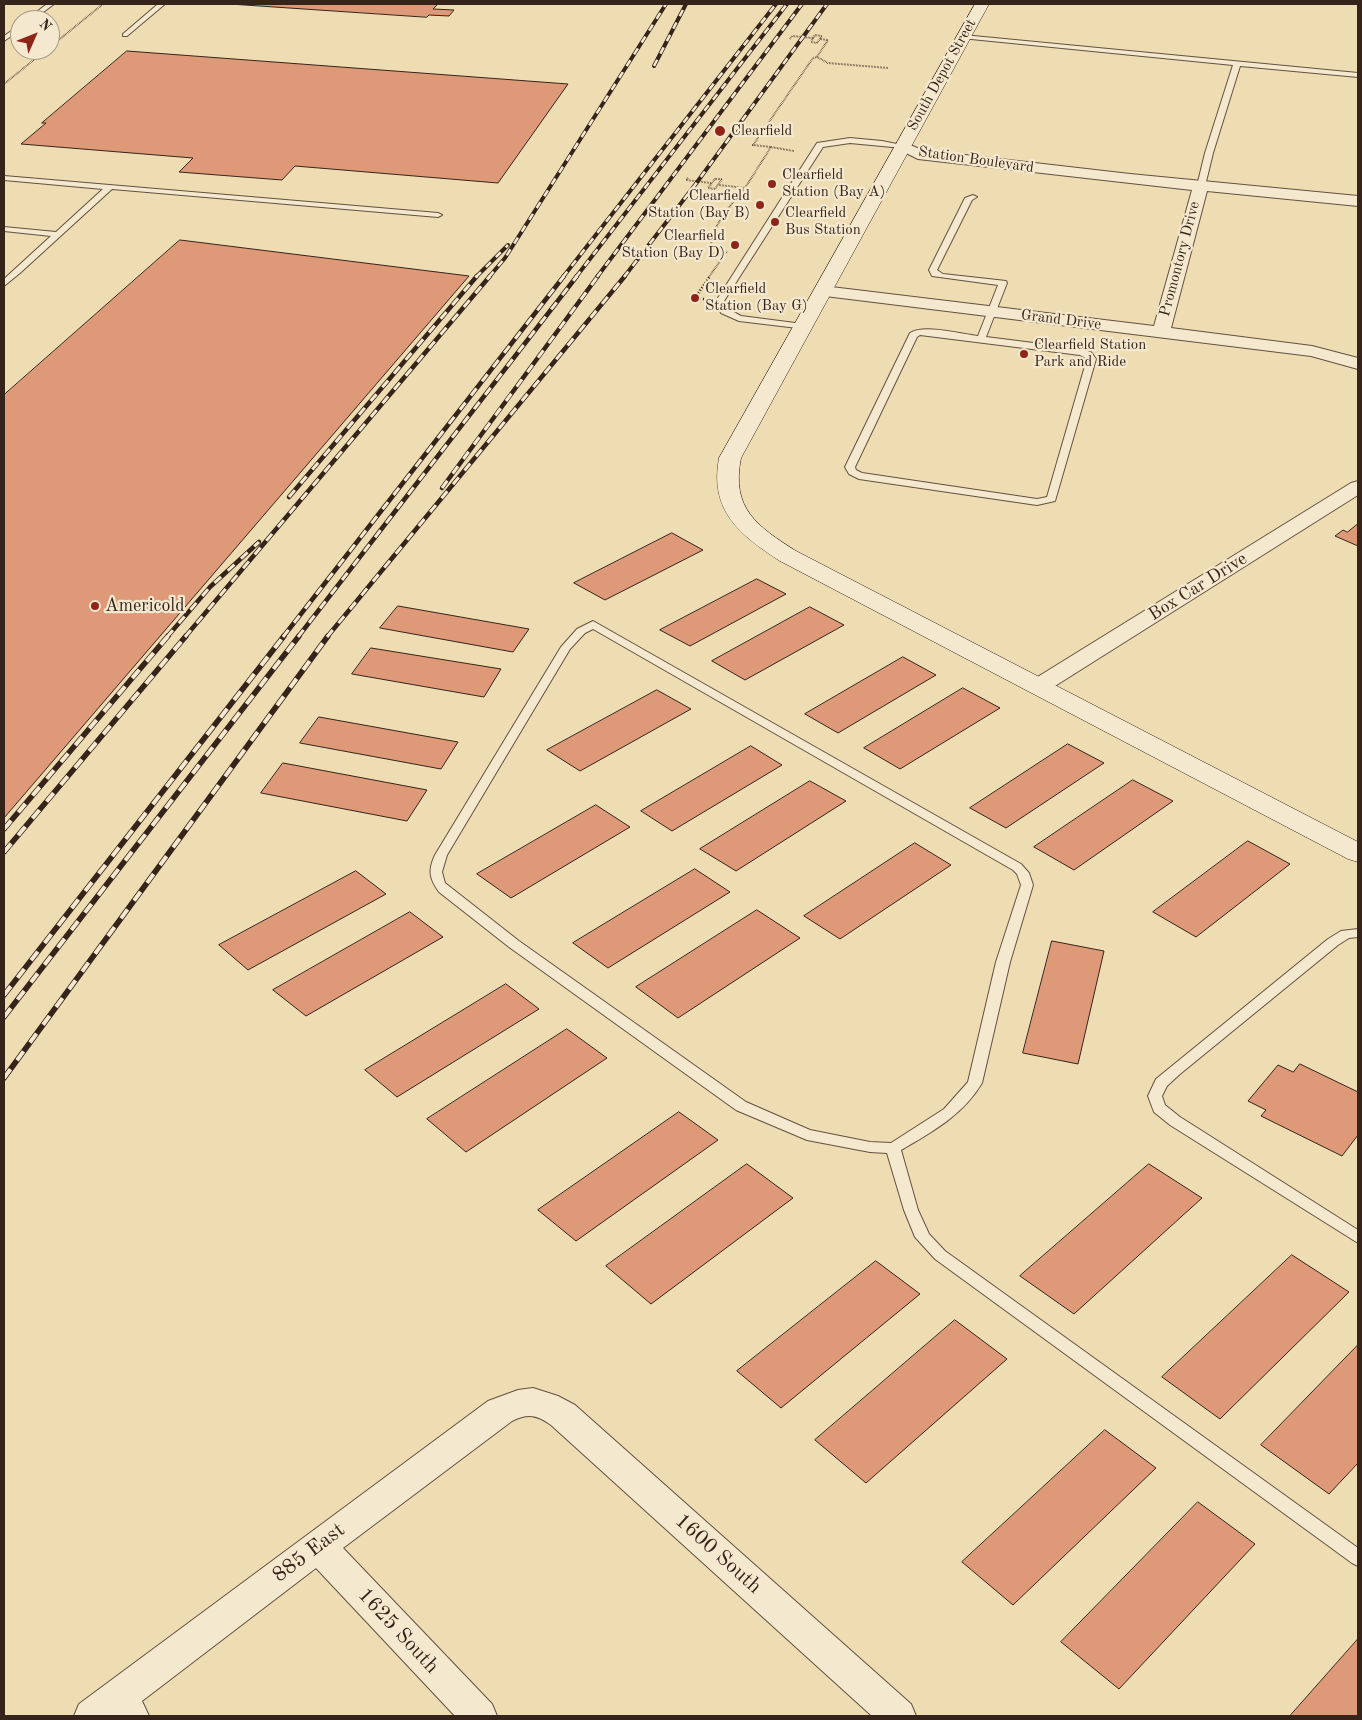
<!DOCTYPE html>
<style>
body{margin:0}
#map{position:relative;width:1362px;height:1720px;overflow:hidden;background:#eedcb3;font-family:"Old Standard TT",serif}
canvas{display:block}
.frame{position:absolute;inset:0;border:5px solid #36231a;pointer-events:none}
.north{position:absolute;left:10px;top:10px;width:50px;height:50px;box-sizing:border-box;background:#f4e8ce;border:1px solid #a89986;border-radius:50%;rotate:46deg;font-size:14px;font-weight:700;line-height:20px;text-align:center;color:#36231a}
.north::after{content:'';display:block;margin:auto;width:18px;height:22px;background:#8f2418;clip-path:polygon(50% 0,100% 100%,50% 72%,0 100%)}
</style>
<div id="map">
<canvas width="1362" height="1720"></canvas>
<div class="frame"></div>
<div class="north">N</div>
</div>
<script>
const context = document.querySelector('canvas').getContext('2d');
context.lineJoin = 'round';
function paint(path, color) { context.fillStyle = color; context.fill(path, 'evenodd'); }
function stroke(path, color, width, dash) { context.strokeStyle = color; context.lineWidth = width; context.lineCap = dash ? 'butt' : 'round'; context.setLineDash(dash || []); context.stroke(path); }
function label(font, color, halo, rows, align = 'center') {
  context.font = font + ' "Old Standard TT",serif'; context.lineWidth = 4.5; context.setLineDash([]); context.textBaseline = 'middle'; context.strokeStyle = halo; context.fillStyle = color; for (const [text, x, y, turn = 0] of rows) {
    context.save(); context.translate(x, y); context.rotate((+turn || 0) * Math.PI / 180); context.textAlign = isNaN(turn) ? turn : align; if (halo) context.strokeText(text, 0, 0); context.fillText(text, 0, 0); context.restore();
  }
}
const building = new Path2D(`
 M230 4H438L433 9 454 10 449 16 429 15 427 17Z
 M127 51 568 84 498 183 295 166 282 180 179 172 193 158 21 144 46 123H42Z
 M180 240 469 276 4 818V395Z
 M1358 524V546L1335 536 1343 530 1347 532Z
 M672 533 703 550 605 600 574 583Z
 M757 579 786 594 690 646 660 630Z
 M398 606 529 629 513 652 380 628Z
 M810 607 844 625 745 680 712 661Z
 M371 648 501 669 484 697 352 674Z
 M903 657 936 675 838 733 805 714Z
 M963 688 1000 708 900 769 864 748Z
 M657 690 691 709 580 771 547 750Z
 M319 717 458 742 441 769 300 743Z
 M1068 744 1104 763 1006 828 970 808Z
 M751 746 782 765 672 831 641 811Z
 M283 763 427 790 407 821 261 793Z
 M1133 780 1173 801 1074 870 1034 847Z
 M810 781 846 801 736 871 700 849Z
 M596 805 630 827 511 898 477 874Z
 M1248 841 1290 864 1196 937 1153 912Z
 M915 843 951 865 840 939 804 916Z
 M695 869 730 892 608 968 573 943Z
 M356 871 386 894 248 970 219 945Z
 M757 910 800 938 678 1018 636 987Z
 M410 912 443 937 306 1016 273 990Z
 M1052 941 1104 951 1078 1064 1023 1053Z
 M506 984 539 1009 397 1097 365 1070Z
 M567 1029 607 1058 466 1152 427 1119Z
 M1300 1064 1358 1092V1135L1342 1156 1261 1116 1266 1110 1248 1101 1278 1065 1293 1072Z
 M679 1112 718 1140 576 1241 538 1210Z
 M747 1164 793 1198 651 1304 606 1266Z
 M1149 1164 1202 1198 1074 1314 1020 1276Z
 M1292 1255 1349 1292 1220 1419 1162 1377Z
 M876 1261 920 1294 781 1408 737 1371Z
 M955 1320 1007 1359 866 1483 815 1440Z
 M1358 1345V1463L1329 1494 1261 1445Z
 M1105 1430 1156 1468 1013 1605 962 1562Z
 M1198 1502 1255 1544 1119 1689 1061 1642Z
 M1358 1639V1716H1290Z`);
paint(building, '#de9a78');
stroke(building, '#36231a', 1);
const lane = new Path2D(`
 M47 4H54L33 20H26Z
 M158 4H165L127 36H123V34Z
 M20 25V30L4 41V36Z
 M963 35 1358 73V77L1240 66 1213 153 1205 186 1201 188 1197 186 1205 153 1233 65 961 38V36Z
 M850 138 882 141 907 146 903 148 850 143 823 147 724 301 728 309 741 316 803 324 806 325V329L739 321 721 313 716 301 817 143Z
 M4 176 438 213 442 215 438 217 112 189 20 273 4 286V279L51 236 4 231V227L56 232 103 189 4 180Z
 M973 195 977 197 972 200 937 270 943 274 1006 281 1007 283 986 337 1081 349 1091 352 1096 359 1055 501 1037 505 859 479 849 474 845 467 910 333C924 324 960 334 978 336L998 285 932 276 929 270 965 198ZM920 335 1080 355 1087 359 1047 497 1037 499 862 473 856 470 855 467 917 337Z
 M593 621 1021 864 1029 873 1033 885 1010 962 982 1083C963 1115 932 1132 901 1150L918 1210 929 1234 945 1251 1358 1548V1566L1352 1563 935 1259 915 1237 904 1210 887 1153 870 1152 807 1140 736 1110 509 947 439 892C429 878 428 870 435 855L561 647 577 629ZM593 629 1013 870 1017 874 1021 885 996 962 968 1082 944 1109 891 1143 870 1142 810 1130 746 1102 519 941 445 883 442 872 447 855 570 649 585 633Z
 M1358 929V937L1349 938 1338 945 1180 1074 1167 1086 1162 1096 1165 1105 1180 1117 1358 1230V1243L1170 1125 1154 1112 1148 1096 1156 1079 1328 939 1341 931Z`);
const street = new Path2D(`
 M903 142 922 150 1130 174 1358 196V206L1207 191 1171 328 1312 346 1358 358V369L1311 356 817 295 815 291 817 287 823 286 1154 326 1192 190 918 159 898 149 896 146 898 143Z
 M1358 481V495L1047 691 1039 693 1031 691 1028 686 1031 681 1351 483Z
 M533 1388 558 1396 575 1405 911 1704 916 1716H872L551 1425C537 1415 528 1413 512 1421L343 1548 492 1704 497 1716H455L316 1568 142 1701 149 1716H74L79 1704 488 1401 518 1390Z`);
const secondary = new Path2D(`
 M975 4H989L741 458C731 509 757 526 796 551L1358 842V862L1348 859 780 561C740 535 709 511 719 458Z`);
stroke(lane, '#645140', 2);
stroke(street, '#645140', 2);
stroke(secondary, '#36231a', 1);
stroke(new Path2D(`
 M815 35 822 36 817 43 811 42Z
 M790 39 792 36 813 38
 M820 39 828 40 817 57 828 63 888 68
 M50 47 103 4
 M4 84 46 50
 M771 147 753 145 813 58 817 57
 M688 178 686 180 711 183
 M715 179H722L715 189 708 188Z
 M719 185 745 188 771 147 794 151
 M724 256 712 253C706 231 732 204 745 188
 M709 277 727 251`), '#36231a', 2, [0.5, 1]);
stroke(new Path2D(`
 M704 299 695 298 710 276`), '#36231a', 2.5, [1, 2]);
paint(lane, '#f4e8ce');
paint(street, '#f4e8ce');
paint(secondary, '#f4e8ce');
const railFar2 = new Path2D(`
 M654 66 686 4
 M476 277 508 245
 M489 277 505 258 666 4
 M563 277 776 4
 M576 277 787 4
 M597 277 802 4
 M624 277 695 185 827 4`);
const railFar1 = new Path2D(`
 M442 488 598 276
 M289 497 477 276
 M167 637 210 587 259 542
 M185 637 490 276
 M283 637 564 276
 M298 637 577 276
 M327 637 625 276`);
const rail = new Path2D(`
 M4 829 168 636
 M4 852 186 636
 M4 995 284 636
 M4 1017 299 636
 M4 1078 328 636`);
stroke(railFar2, '#36231a', 4);
stroke(railFar1, '#36231a', 4.5);
stroke(rail, '#36231a', 5.5);
stroke(railFar2, '#f4e8ce', 2.5, [7]);
stroke(railFar1, '#f4e8ce', 3, [9]);
stroke(rail, '#f4e8ce', 4, [11]);
for (const [x, y, r, color] of [
 [720,131,6,"#8f2418"],
 [772,184,5,"#8f2418"],
 [760,205,5,"#8f2418"],
 [775,222,5,"#8f2418"],
 [735,245,5,"#8f2418"],
 [695,298,5,"#8f2418"],
 [1024,354,5,"#8f2418"],
 [95,606,5,"#8f2418"]
]) { const dot = new Path2D(); dot.arc(x, y, r, 0, 2 * Math.PI); context.fillStyle = color; context.fill(dot); stroke(dot, '#f4e8ce', 2); }
label('15px', '#36231a', '#f4e8ce', [
 ["South Depot Street",942,75,-61],
 ["Station Boulevard",976,160,8],
 ["Promontory Drive",1180,259,-75],
 ["Grand Drive",1061,320,7]
]);
label('15px', '#36231a', '#f4e8ce', [
 ["Clearfield",731,131],
 ["Clearfield",782,175],
 ["Station (Bay A)",782,192],
 ["Clearfield",750,196,"right"],
 ["Station (Bay B)",750,213,"right"],
 ["Clearfield",785,213],
 ["Bus Station",785,230],
 ["Clearfield",725,236,"right"],
 ["Station (Bay D)",725,253,"right"],
 ["Clearfield",705,289],
 ["Station (Bay G)",705,306],
 ["Clearfield Station",1034,345],
 ["Park and Ride",1034,362]
], 'left');
label('18px', '#36231a', '#f4e8ce', [
 ["Box Car Drive",1198,587,-32]
]);
label('18px', '#36231a', '#f4e8ce', [
 ["Americold",105,606]
], 'left');
label('21px', '#36231a', '#f4e8ce', [
 ["885 East",309,1553,-37],
 ["1600 South",718,1554,42],
 ["1625 South",398,1631,47]
]);
</script>
